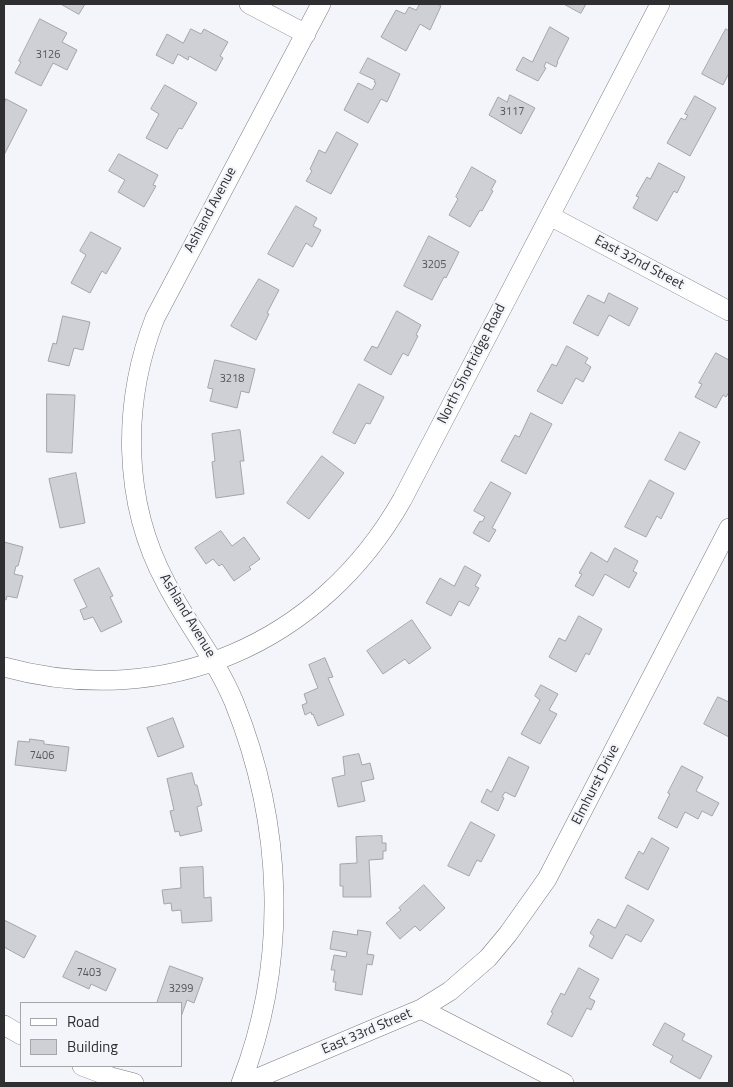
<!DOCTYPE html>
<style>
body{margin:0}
#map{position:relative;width:733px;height:1087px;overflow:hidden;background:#f4f5fb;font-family:"Titillium Web",sans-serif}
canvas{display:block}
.frame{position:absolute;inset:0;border:5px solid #2f2f31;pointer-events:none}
.legend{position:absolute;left:20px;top:1002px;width:162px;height:65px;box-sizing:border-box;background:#f4f5fb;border:1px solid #a5a6aa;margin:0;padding:6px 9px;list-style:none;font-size:15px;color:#2f2f31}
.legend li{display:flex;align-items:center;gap:10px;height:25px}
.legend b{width:25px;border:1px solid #a5a6aa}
</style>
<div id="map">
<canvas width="733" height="1087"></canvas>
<div class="frame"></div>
<ul class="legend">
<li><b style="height:6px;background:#fff"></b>Road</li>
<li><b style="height:14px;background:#cfd0d5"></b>Building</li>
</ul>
</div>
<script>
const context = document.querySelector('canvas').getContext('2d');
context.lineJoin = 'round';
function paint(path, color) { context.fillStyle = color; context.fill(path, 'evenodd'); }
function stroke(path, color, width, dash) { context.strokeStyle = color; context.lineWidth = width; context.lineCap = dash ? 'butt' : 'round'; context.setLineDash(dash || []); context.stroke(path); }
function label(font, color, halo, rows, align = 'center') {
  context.font = font + ' "Titillium Web",sans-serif'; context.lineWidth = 4.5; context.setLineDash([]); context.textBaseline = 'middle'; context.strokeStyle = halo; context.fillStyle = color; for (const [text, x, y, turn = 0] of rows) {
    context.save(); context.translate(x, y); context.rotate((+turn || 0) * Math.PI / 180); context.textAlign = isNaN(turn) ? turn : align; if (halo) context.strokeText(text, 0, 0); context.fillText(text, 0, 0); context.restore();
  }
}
const building = new Path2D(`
 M61 4H85L79 14Z
 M420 4H437L441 6 430 30 420 24 406 51 381 37 396 10 405 14 409 7 416 10Z
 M564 4H586L581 13Z
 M40 19 67 33 62 42 77 50 67 70 53 63 41 86 15 73 21 62 19 61Z
 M550 27 569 38 557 62H558L556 67 546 62 544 67 546 68 538 81 516 70 523 57 532 62Z
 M191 29 201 34 204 29 228 42 220 56 223 58 216 71 189 56 188 60 178 54 173 64 156 55 167 34 183 43Z
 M726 29 729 31V73L723 85 702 74Z
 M368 58 400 74 387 102 381 99 368 123 344 110 358 83 372 90 376 83 374 82 375 80 360 73Z
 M165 85 197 103 182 129 179 128 167 149 146 138 159 114 151 109Z
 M510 95 535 108 521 134 489 115 498 97 507 102Z
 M695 96 716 108 690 156 667 143 681 118 685 120 688 115 685 114Z
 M6 99 27 110 4 155V105Z
 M337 132 358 144 331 194 306 181 312 171 310 169 319 150 325 153Z
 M119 154 158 175 153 185 156 186 144 207 118 192 125 180 109 171Z
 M659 163 685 177 677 193 674 191 657 221 633 208 639 197 636 196 647 177 650 179Z
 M472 167 496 181 491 190 493 191 482 211 480 210 470 227 449 215 458 199 456 197Z
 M296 206 317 218 313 226 321 230 312 247 306 243 293 267 268 254Z
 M91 232 121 248 106 274 102 271 90 293 71 283 86 255 80 251Z
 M429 236 459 252 446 278 444 277 432 300 404 286Z
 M259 279 279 290 267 313 269 314 256 340 231 326Z
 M609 293 638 308 629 326 609 315 598 336 573 323 588 295 604 303Z
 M397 311 421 325 416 335 418 336 408 356 403 353 391 375 364 360 372 346 377 348Z
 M63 316 90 322 83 350 74 348 69 366 48 361 53 343 56 344Z
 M567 346 588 358 585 363 591 367 583 382 576 378 562 404 537 391 552 364 556 366Z
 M716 353 729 360V392L726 397 723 395 716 408 695 397 702 384 699 383Z
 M215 360 255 369 249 393 241 391 237 408 210 401 213 389 208 388Z
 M359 384 384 397 370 424 366 423 355 444 333 433Z
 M47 394 75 395 72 453 47 452Z
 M531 413 552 424 526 474 501 461 515 435 519 437Z
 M240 430 244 461H240L244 494 216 498 212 462 215 461 212 434Z
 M680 432 700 442 685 470 665 460Z
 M322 456 344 473 309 519 287 503Z
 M76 473 85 523 60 528 49 479Z
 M650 480 674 493 661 519 657 516 646 537 625 527Z
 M491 482 511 493 492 528 496 530 489 542 473 533 480 521 482 522 485 517 474 511Z
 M221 531 232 546 244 537 260 559 249 567 251 569 234 581 222 564 219 566 213 559 206 564 195 548Z
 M4 542 23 547 18 566H16L14 574 23 576 17 598 7 596 6 600 4 599Z
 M615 548 638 561 633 571 637 573 629 588 605 574 593 596 575 586 582 574 579 573 591 552 607 562Z
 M465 566 481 575 475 586 479 588 469 606 459 601 451 616 426 603 440 578 454 586Z
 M99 568 113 596 110 597 122 622 101 632 93 617 84 620 80 610 87 607 74 580Z
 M579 616 602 629 589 655 586 653 576 672 549 657 559 638 565 641Z
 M412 620 431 648 409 664 405 659 383 674 367 651Z
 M325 658 333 677 328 678 344 715 318 726 313 714 312 715 311 712 305 715 302 705 307 703 304 694 318 688 309 665Z
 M541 685 558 694 549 710 557 714 540 744 521 734 540 700 535 696Z
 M718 697 729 702V737L704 724Z
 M173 718 184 747 158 757 147 728Z
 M30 739 44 741V744L69 747 66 771 15 765 18 741 29 742Z
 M359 754 362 765 370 763 374 779 361 782 365 801 338 807 332 778 345 775 343 757Z
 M509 757 529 767 515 797 505 792 502 797 504 798 498 811 481 802 487 789 491 792Z
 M682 766 703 777 696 791 719 803 712 816 702 811 698 819 685 812 677 828 658 818 670 794 668 793Z
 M192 773 195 785H197L202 805 197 807 202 831 180 836 179 831 175 832 170 811 174 810 167 779Z
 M471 822 495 835 481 862 477 860 469 876 448 866Z
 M382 836V843H386V851H383V859L369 860 371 897H343V886H340V864L357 863 356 837Z
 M652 838 669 848 648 890 625 878 639 851 643 854Z
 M203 867 204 898 211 897 212 921 182 923 181 910 172 911 171 903 164 904 162 890 181 888 180 868Z
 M424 885 445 908 420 931 415 926 400 939 386 923 401 910 399 908Z
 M628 905 654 920 641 942 626 934 612 959 589 946 594 936 590 933 598 919 615 928Z
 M4 920 36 936 24 958 4 947Z
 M358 930 371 932 367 954 374 955 372 965 367 964 362 995 335 990 336 982H333L335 970H331L334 955 346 957 347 952 330 949 333 931 357 935Z
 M76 951 116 969 106 991 91 984 89 989 63 977Z
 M170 966 203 978 194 1003 187 1000 181 1017V1003H157Z
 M579 968 599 979 589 998 595 1001 591 1010 587 1008 572 1037 547 1024 553 1013 551 1012 561 993 564 995Z
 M665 1023 685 1034 682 1040 712 1056 700 1079 670 1062 673 1056 653 1045Z`);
paint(building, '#cfd0d5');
stroke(building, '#a4a4aa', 1);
const minor = new Path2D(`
 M249 4 306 34
 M550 216 729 311
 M4 667C165 711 320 644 402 500L660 4
 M421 1009 450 991 488 958 508 934 547 879 729 528
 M4 1025 21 1035
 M82 1066 111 1077 134 1083
 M241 1083C289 960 283 823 234 702 216 659 187 624 166 583 122 501 122 403 155 318L321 4
 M246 1083 421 1009 564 1083`);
stroke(minor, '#7a7b80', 20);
stroke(minor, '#fff', 19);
label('11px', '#57575a', null, [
 ["3126",48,55],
 ["3117",512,112],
 ["3205",434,265],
 ["3218",232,379],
 ["7406",42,756],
 ["7403",89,973],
 ["3299",181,989]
]);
label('14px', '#2f2f31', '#f4f5fb', [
 ["Ashland Avenue",211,210,-62],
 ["East 32nd Street",639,263,28],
 ["North Shortridge Road",472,364,-63],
 ["Ashland Avenue",187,616,59],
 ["Elmhurst Drive",596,785,-63],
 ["East 33rd Street",367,1032,-23]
]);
</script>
